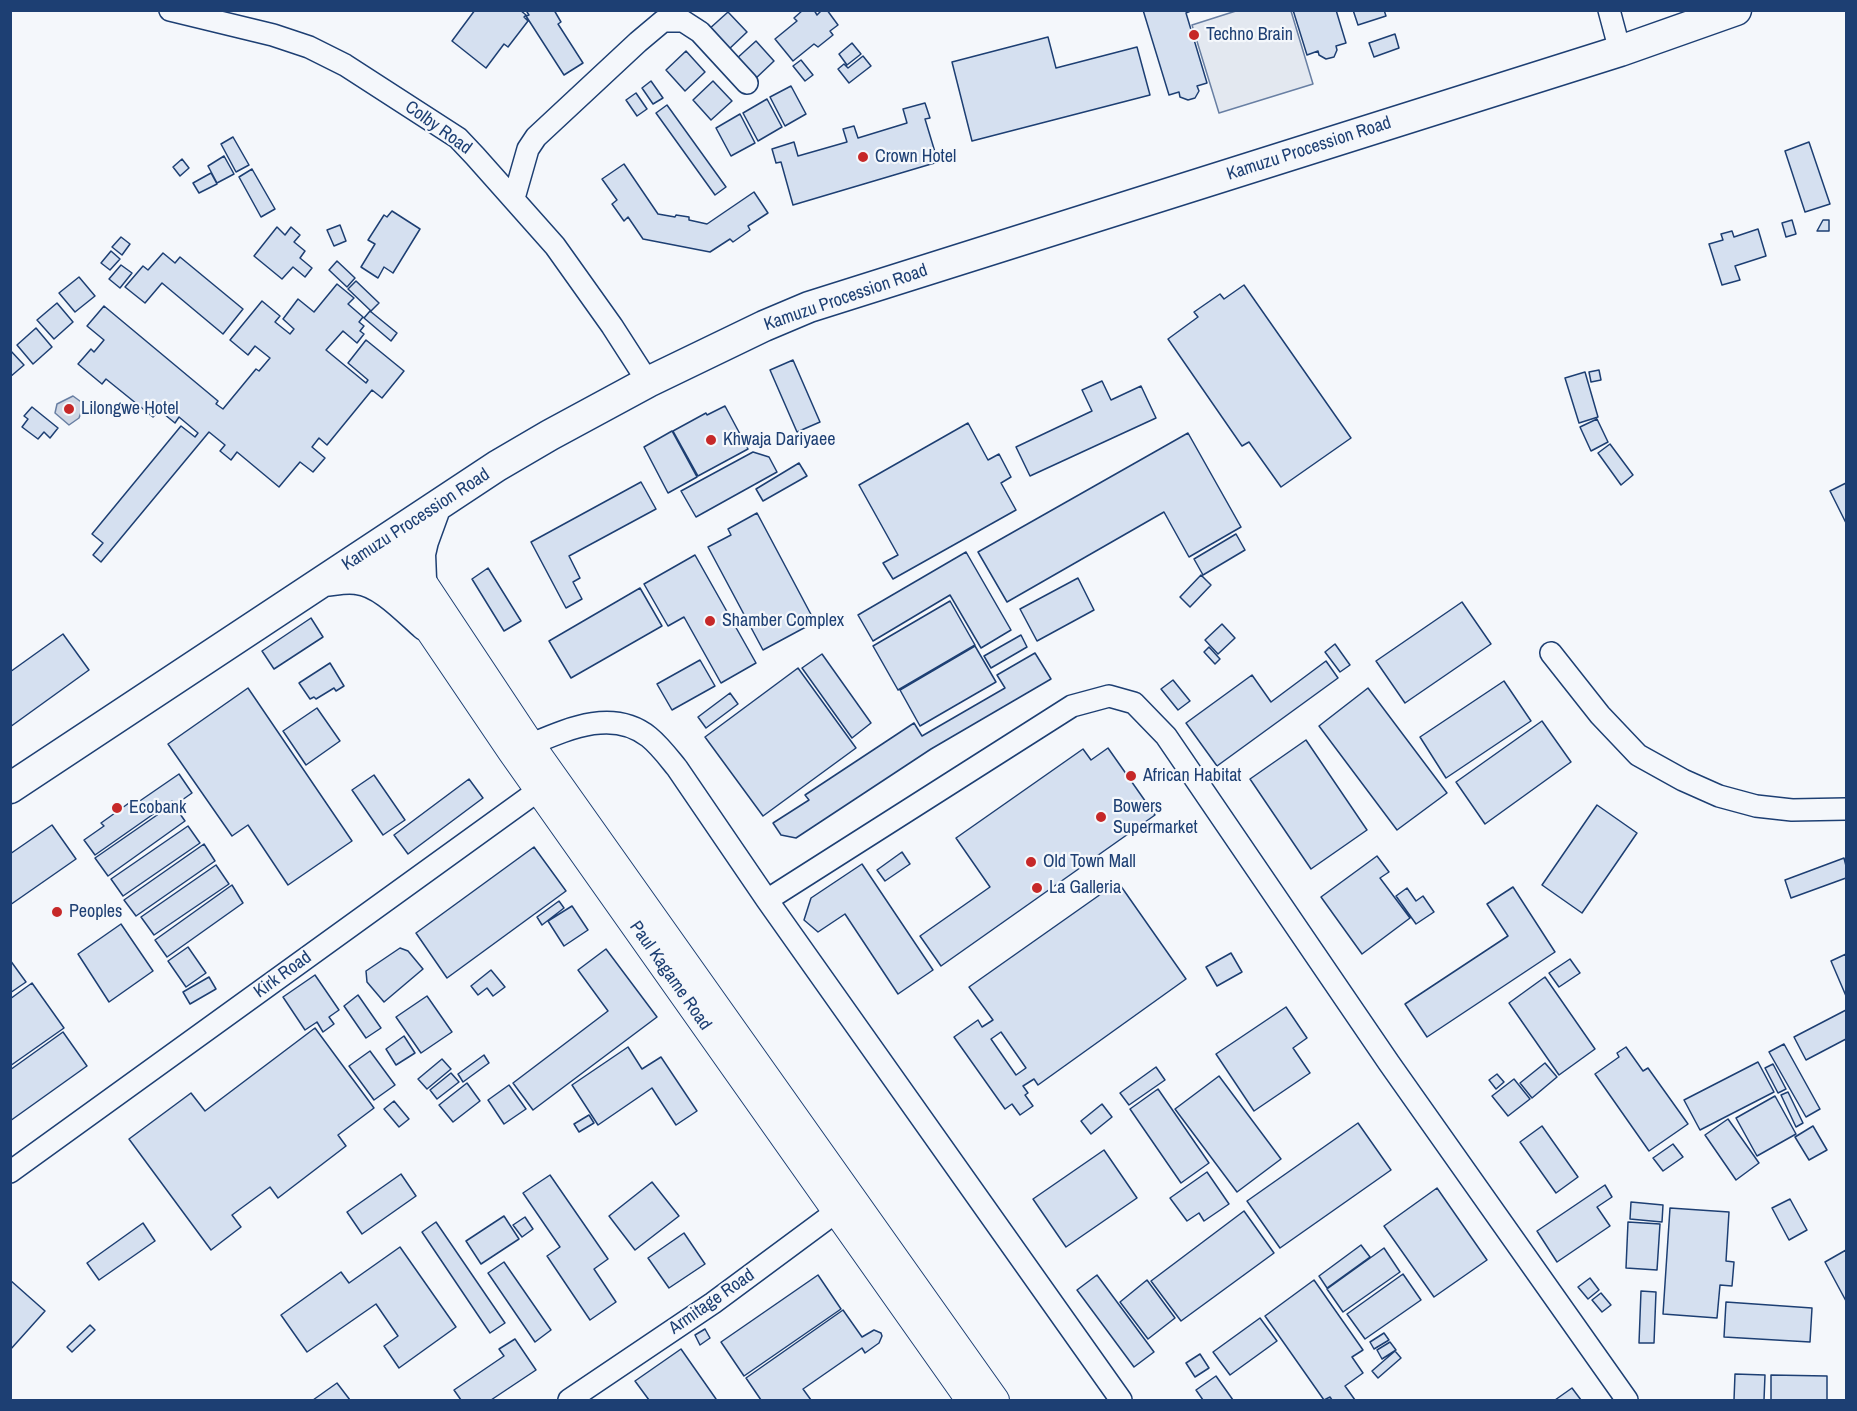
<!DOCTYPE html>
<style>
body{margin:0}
#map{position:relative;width:1857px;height:1411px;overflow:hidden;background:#f4f7fb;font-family:"Archivo Narrow",sans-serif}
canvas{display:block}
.frame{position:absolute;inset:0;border:12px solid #1d3f73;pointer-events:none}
</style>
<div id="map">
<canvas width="1857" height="1411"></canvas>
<div class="frame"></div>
</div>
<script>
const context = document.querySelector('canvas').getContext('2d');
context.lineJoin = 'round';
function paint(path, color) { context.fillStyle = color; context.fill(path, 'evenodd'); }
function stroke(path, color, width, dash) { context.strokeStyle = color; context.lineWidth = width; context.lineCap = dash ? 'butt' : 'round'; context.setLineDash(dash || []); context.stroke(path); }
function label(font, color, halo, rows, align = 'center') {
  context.font = font + ' "Archivo Narrow",sans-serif'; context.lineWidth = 4.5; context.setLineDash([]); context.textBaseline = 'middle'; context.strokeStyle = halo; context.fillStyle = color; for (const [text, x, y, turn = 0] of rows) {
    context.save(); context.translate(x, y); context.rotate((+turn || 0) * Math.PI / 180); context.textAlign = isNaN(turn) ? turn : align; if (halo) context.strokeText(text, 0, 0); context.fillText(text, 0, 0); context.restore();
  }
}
const parking = new Path2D(`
 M1239 10 1291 11 1313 84 1219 113 1192 25Z`);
paint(parking, '#e3e8f0');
stroke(parking, '#687fa3', 1.5);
const water = new Path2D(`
 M73 396 84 404 79 418 69 425 55 413 57 404Z`);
paint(water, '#cfd7e4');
stroke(water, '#687fa3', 1.5);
const building = new Path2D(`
 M475 10H520L526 15 524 17 528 21 508 47 504 44 486 68 452 41Z
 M529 10H554L561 22 558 24 583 63 564 75 526 16 529 15 527 12Z
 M803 10H814L817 15 822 10H827L838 25 830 31 833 35 818 47 814 44 793 61 775 39 797 21 794 18Z
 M1143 10H1193L1186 13 1207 83 1197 86 1199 91 1195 98 1188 100 1180 97 1179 92 1169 95Z
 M1293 10H1336L1346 43 1336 46 1337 50 1334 57 1326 59 1319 55 1318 51 1307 55Z
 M1353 10H1384L1386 16 1358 25Z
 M728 12 747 32 727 51 708 30Z
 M1395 34 1399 48 1374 57 1369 43Z
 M1048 37 1056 68 1137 47 1150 95 972 141 952 62Z
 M756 41 774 61 754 80 735 60Z
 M852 43 861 54 847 65 839 54Z
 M686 51 705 72 685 91 666 70Z
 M863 56 871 66 849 83 838 69 844 64 848 68Z
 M801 60 813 75 805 81 793 66Z
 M651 81 663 98 653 104 642 88Z
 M713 81 732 101 711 120 693 100Z
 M791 86 806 114 785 126 770 97Z
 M636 93 647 109 637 116 626 100Z
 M767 99 782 127 758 141 743 113Z
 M925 103 930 118 925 119 938 162 793 205 781 162 776 163 772 149 794 142 798 156 847 142 843 129 854 126 858 138 907 123 903 109Z
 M667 105 726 187 715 195 656 113Z
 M740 114 755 143 731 156 716 128Z
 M233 137 249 165 236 172 221 144Z
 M1809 142 1830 204 1805 212 1785 151Z
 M224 156 234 174 217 183 208 166Z
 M182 159 189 168 180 176 173 167Z
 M624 164 658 214 675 217 676 215 689 217V220L707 224 754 192 768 213 748 226 750 230 733 242 730 239 710 252 643 239 628 217 624 221 612 204 617 200 602 179Z
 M252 169 275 209 261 217 239 177Z
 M211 173 217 184 199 193 193 183Z
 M392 211 420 229 393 273 384 267 378 278 361 267 375 244 368 240 384 215 387 217Z
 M1792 220 1796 234 1786 237 1782 223Z
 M1823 220H1829V231H1817Z
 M340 225 346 241 334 246 327 230Z
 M277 227 285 235 291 227 300 235 294 242 305 251 300 258 312 268 305 277 293 267 282 279 254 256Z
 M1758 229 1766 256 1735 266 1740 280 1722 285 1709 244 1723 240 1721 234 1732 231 1734 237Z
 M121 237 130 244 122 255 112 247Z
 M111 251 120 259 110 270 101 263Z
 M163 253 175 263 180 257 243 309 223 334 162 283 145 303 125 287 143 266 148 270Z
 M337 261 355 278 347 287 329 270Z
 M121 265 132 273 120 288 109 279Z
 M79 277 95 296 75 312 59 293Z
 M356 281 379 303 371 311 348 289Z
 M337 284 354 298 348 304 363 317 359 322 364 326 360 331 364 334 357 343 343 331 326 350 366 383 368 380 348 363 366 340 404 371 382 398 372 390 327 445 319 438 312 447 325 458 313 472 300 462 279 487 237 452 231 460 220 451 225 445 209 432 101 562 93 555 103 543 92 534 181 426 195 437 198 433 179 417 175 423 159 410 153 417 106 379 102 384 78 364 91 349 94 352 104 340 87 326 104 306 218 401 216 404 223 409 256 369 259 371 270 358 255 346 248 355 230 340 262 301 280 316 275 322 290 334 294 329 283 319 298 299 314 312Z
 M1244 285 1351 438 1281 487 1249 442 1242 446 1168 339 1198 317 1194 312 1220 294 1224 299Z
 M57 303 73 322 54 339 37 320Z
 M370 311 397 333 391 341 364 318Z
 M36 328 52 347 33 364 17 345Z
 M10 350 24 365 10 377Z
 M793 360 820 422 797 432 770 370Z
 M1599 370 1601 380 1591 382 1589 372Z
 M1585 372 1598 417 1579 423 1565 378Z
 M1102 381 1111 400 1141 386 1156 418 1030 476 1016 447 1092 411 1082 390Z
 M725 406 748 449 698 476 673 431 706 413 707 415Z
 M32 407 58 428 50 438 44 432 38 439 22 427 28 419 24 416Z
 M1597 419 1608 442 1591 451 1580 427Z
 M968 423 988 460 999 454 1011 477 1001 483 1016 510 893 579 883 563 898 555 859 485Z
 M672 431 697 477 668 493 644 447Z
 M1188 433 1241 527 1189 557 1164 512 1007 602 978 552Z
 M1610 444 1633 475 1621 485 1598 453Z
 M753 452 769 457 777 472 696 517 681 491Z
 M799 463 807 476 763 501 756 489Z
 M641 482 656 509 569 556 580 578 573 582 582 599 566 608 531 542Z
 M1846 483V523L1830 491Z
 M757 513 815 622 763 650 708 547 731 535 728 529Z
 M1236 534 1245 550 1203 575 1194 559Z
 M966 552 1011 630 981 648 950 595 873 641 858 615Z
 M695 555 756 663 721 683 684 617 668 626 644 584Z
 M488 568 521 621 504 631 472 579Z
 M1201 575 1211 585 1190 607 1180 597Z
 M1078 578 1094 610 1037 641 1020 609Z
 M640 588 662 626 571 678 549 641Z
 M950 601 975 645 898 690 873 646Z
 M1462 602 1491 644 1405 703 1376 661Z
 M311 618 323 637 274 669 262 651Z
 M1222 624 1235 638 1218 654 1205 640Z
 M63 634 89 670 10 727V672Z
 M1021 635 1027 647 991 668 984 656Z
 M1335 644 1350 665 1340 672 1325 652Z
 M975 646 996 682 920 726 900 690Z
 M1209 647 1220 659 1215 664 1204 652Z
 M1035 653 1051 679 931 749 796 838 781 835 773 823 809 800 805 795 914 723 922 736 1005 688 997 675Z
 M822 654 871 723 852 738 802 668Z
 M700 660 715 686 672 710 657 684Z
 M1326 661 1338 678 1217 766 1186 723 1252 675 1271 702Z
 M330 663 344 686 336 691 334 688 316 699 314 697 310 699 299 683Z
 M798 668 856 748 763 816 705 737Z
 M1173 680 1190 701 1178 710 1161 689Z
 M1504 681 1531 721 1446 778 1420 737Z
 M248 688 352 841 288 885 248 825 232 836 168 744Z
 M1368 688 1447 793 1397 830 1319 726Z
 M730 693 738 704 706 728 698 717Z
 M317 708 340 741 306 765 283 731Z
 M1542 721 1571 762 1485 824 1456 782Z
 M1306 740 1367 830 1311 869 1250 779Z
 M1108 748 1155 815 941 966 920 936 990 887 956 838 1083 749 1091 760Z
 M179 774 192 793 175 805 172 801 95 855 84 840 104 826 101 823 129 803 131 807Z
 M374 775 405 820 383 835 352 790Z
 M469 779 483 798 408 854 394 835Z
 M173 804 185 821 108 876 95 858Z
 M1597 805 1637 833 1582 913 1542 885Z
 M52 825 76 859 10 905V854Z
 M188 826 200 843 123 896 111 879Z
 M204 844 215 861 136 916 124 900Z
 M534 847 566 891 447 978 416 933Z
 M902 852 910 864 885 881 877 870Z
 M1377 856 1389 872 1380 878 1410 918 1362 954 1321 897Z
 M1844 858 1846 866V878L1791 898 1785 880Z
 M862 864 933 970 898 994 845 914 818 932 804 920 811 898Z
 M216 865 229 884 154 935 141 917Z
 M1118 882 1186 979 1038 1085 1034 1079 1023 1086 1028 1093 1025 1095 1033 1106 1020 1115 1012 1104 1005 1109 954 1037 978 1020 982 1027 993 1020 969 987ZM1001 1032 1026 1068 1016 1075 991 1039Z
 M232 885 243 903 167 957 155 940Z
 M1513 887 1555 952 1427 1037 1405 1004 1508 936 1487 904Z
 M1407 888 1416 901 1423 896 1434 912 1416 924 1396 896Z
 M559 901 564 908 542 925 537 917Z
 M572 906 588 930 564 946 548 921Z
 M121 924 153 971 109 1002 78 954Z
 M188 947 206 973 186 987 168 961Z
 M400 948 408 951 423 969 384 1002 367 982 366 971Z
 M606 949 657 1017 533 1110 513 1083 608 1011 578 970Z
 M1231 953 1242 972 1217 986 1206 967Z
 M1846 954V996L1831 961Z
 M1570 959 1580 973 1559 987 1549 973Z
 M10 960 26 982 10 993Z
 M491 970 505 987 493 996 487 988 478 995 471 986Z
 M315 975 339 1010 329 1017 334 1024 323 1032 317 1022 305 1030 283 997Z
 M209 977 216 989 190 1004 183 992Z
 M1545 977 1595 1049 1559 1075 1509 1003Z
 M32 983 64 1028 10 1066V999Z
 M358 995 381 1028 366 1038 344 1006Z
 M427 996 452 1032 421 1053 396 1017Z
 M1286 1007 1307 1038 1293 1048 1310 1073 1254 1111 1216 1054Z
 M1846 1010V1039L1806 1060 1794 1037Z
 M315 1028 374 1108 338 1135 346 1146 278 1198 270 1187 232 1215 241 1227 211 1250 129 1139 191 1093 205 1111Z
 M63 1032 87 1066 10 1121V1070Z
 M404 1036 415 1053 396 1065 386 1049Z
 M1784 1044 1820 1109 1806 1117 1769 1052Z
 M628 1047 642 1069 661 1057 697 1111 676 1125 652 1088 598 1125 572 1085Z
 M1626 1047 1643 1071 1648 1068 1688 1124 1649 1151 1595 1074 1619 1057 1617 1053Z
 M370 1051 395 1085 374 1100 349 1066Z
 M484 1055 489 1063 463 1082 458 1074Z
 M442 1059 451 1069 427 1089 418 1079Z
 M1758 1062 1774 1092 1700 1130 1684 1100Z
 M1545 1063 1557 1077 1532 1098 1520 1083Z
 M1773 1064 1786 1089 1778 1093 1765 1068Z
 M1156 1067 1165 1080 1129 1105 1120 1093Z
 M451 1073 459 1082 437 1099 430 1090Z
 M1497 1074 1504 1082 1496 1089 1489 1080Z
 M1219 1076 1281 1159 1237 1192 1175 1109Z
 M1514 1079 1530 1099 1508 1116 1492 1096Z
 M467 1083 480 1101 453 1122 439 1105Z
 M509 1085 526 1109 504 1124 488 1100Z
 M1158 1089 1209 1163 1181 1183 1130 1109Z
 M1788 1092 1803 1123 1796 1127 1781 1095Z
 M1775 1096 1796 1134 1757 1156 1736 1118Z
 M394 1101 409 1119 399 1127 384 1109Z
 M1102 1104 1112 1117 1091 1134 1081 1121Z
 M589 1115 594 1123 579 1132 574 1124Z
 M1728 1119 1759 1163 1736 1180 1705 1135Z
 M1358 1123 1391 1170 1280 1248 1247 1201Z
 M1542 1126 1578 1177 1556 1193 1520 1142Z
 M1813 1126 1827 1150 1809 1160 1795 1137Z
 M1673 1144 1683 1157 1663 1171 1653 1158Z
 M1104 1150 1137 1198 1066 1247 1033 1199Z
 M1207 1172 1229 1204 1204 1221 1199 1213 1187 1221 1170 1198Z
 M401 1174 416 1196 362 1234 347 1212Z
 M550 1175 608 1259 594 1269 616 1302 590 1320 547 1256 560 1247 523 1193Z
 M652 1182 679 1216 635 1250 609 1216Z
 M1605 1185 1612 1197 1597 1207 1610 1226 1557 1262 1537 1231Z
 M1437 1188 1487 1260 1434 1297 1384 1226Z
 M1790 1199 1807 1230 1789 1240 1772 1208Z
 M1631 1202 1663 1205 1662 1222 1630 1219Z
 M1670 1208 1729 1212 1726 1261 1734 1262 1732 1286 1720 1285 1717 1318 1663 1314Z
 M1244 1211 1274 1253 1181 1321 1151 1281Z
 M504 1216 519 1239 481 1264 466 1241Z
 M525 1217 533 1229 522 1237 513 1225Z
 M436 1222 505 1323 490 1333 422 1232Z
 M1628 1222 1660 1224 1657 1270 1626 1268Z
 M143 1223 155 1241 99 1280 87 1263Z
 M684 1233 705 1264 669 1288 648 1258Z
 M1361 1245 1370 1257 1327 1288 1319 1276Z
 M400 1247 456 1327 399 1368 384 1346 398 1336 376 1304 307 1352 281 1315 341 1272 349 1283Z
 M1384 1248 1400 1272 1343 1312 1327 1289Z
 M1846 1250V1301L1825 1262Z
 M504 1262 551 1330 535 1342 488 1273Z
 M1403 1274 1421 1300 1365 1339 1347 1314Z
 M818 1275 841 1309 744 1376 721 1342Z
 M1097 1275 1154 1352 1134 1367 1077 1290Z
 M1590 1278 1599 1290 1588 1299 1578 1287Z
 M10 1280 45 1311 10 1350Z
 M1147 1280 1175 1318 1148 1339 1120 1302Z
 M1314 1280 1363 1350 1352 1357 1363 1373 1345 1386 1355 1400H1332L1330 1397 1324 1400 1265 1316Z
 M1641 1291 1656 1292 1654 1343H1639Z
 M1601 1293 1611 1305 1602 1312 1592 1300Z
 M1726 1302 1812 1308 1810 1342 1724 1337Z
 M843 1310 862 1337 874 1330 881 1333 882 1336 879 1343 865 1353 862 1348 803 1389 811 1400H761L746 1378Z
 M1260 1318 1277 1341 1230 1375 1213 1352Z
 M90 1325 95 1330 72 1352 67 1347Z
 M705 1329 710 1338 700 1345 695 1335Z
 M1384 1333 1389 1340 1374 1349 1370 1342Z
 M515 1339 536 1370 491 1400H461L454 1390 504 1356 499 1349Z
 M1390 1342 1396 1350 1382 1359 1377 1350Z
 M681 1349 716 1399 715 1400H649L635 1381Z
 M1395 1351 1401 1358 1378 1378 1372 1371Z
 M1200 1354 1209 1368 1195 1377 1186 1363Z
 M1735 1374 1765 1375 1764 1400H1734Z
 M1771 1375 1827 1376V1400H1771Z
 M1216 1376 1233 1400H1203L1196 1390Z
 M337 1383 350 1400H313Z
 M1572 1388 1581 1400H1555Z`);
paint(building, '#d5e0f0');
stroke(building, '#1d3f73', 1.5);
const minor = new Path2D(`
 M170 10 273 35 309 47 345 65 458 138 475 156 555 246 612 326 648 382
 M1609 10 1620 51
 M514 198 528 149 536 137 638 42 663 21H683L700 32 747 83
 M1551 653 1600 715 1638 755 1683 780 1719 796 1756 806 1792 810 1846 809
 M517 750C558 734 609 705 649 737 660 746 668 757 677 768L767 900 1121 1400
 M767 900 1072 706 1109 696 1134 703 1166 736 1389 1063 1627 1400
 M10 1172 550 782
 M569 1400 713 1303 848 1203`);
const major = new Path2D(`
 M393 536 531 744 996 1400
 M371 551 425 625 511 752 969 1400`);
const highway = new Path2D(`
 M421 579 420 554 423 541 435 508
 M324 581C335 580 346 577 357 579 381 581 407 609 425 625
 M10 788 497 466 550 435 648 382 764 326 809 307 1620 51 1736 10`);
stroke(minor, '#1d3f73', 24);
stroke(major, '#1d3f73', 28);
stroke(highway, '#1d3f73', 33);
stroke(minor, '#f4f7fb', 21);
stroke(major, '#f4f7fb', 26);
stroke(highway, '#f4f7fb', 30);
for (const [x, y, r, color] of [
 [1194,35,6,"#c62828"],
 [863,157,6,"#c62828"],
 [69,409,6,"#c62828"],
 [711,440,6,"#c62828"],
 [710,621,6,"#c62828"],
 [1131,776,6,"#c62828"],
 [117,808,6,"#c62828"],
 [1101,817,6,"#c62828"],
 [1031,862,6,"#c62828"],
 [1037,888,6,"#c62828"],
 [57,912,6,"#c62828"]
]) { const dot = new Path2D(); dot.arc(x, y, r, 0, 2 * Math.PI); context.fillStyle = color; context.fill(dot); stroke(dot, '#f4f7fb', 2); }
label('18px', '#1d3f73', '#f4f7fb', [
 ["Techno Brain",1206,35],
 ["Crown Hotel",875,157],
 ["Lilongwe Hotel",81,409],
 ["Khwaja Dariyaee",723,440],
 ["Shamber Complex",722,621],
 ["African Habitat",1143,776],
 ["Bowers",1113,807],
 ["Supermarket",1113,828],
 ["Ecobank",129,808],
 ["Old Town Mall",1043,862],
 ["La Galleria",1049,888],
 ["Peoples",69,912]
], 'left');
label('18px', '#1d3f73', '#f4f7fb', [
 ["Colby Road",438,128,36],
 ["Kamuzu Procession Road",1309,149,-18],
 ["Kamuzu Procession Road",846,298,-19],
 ["Kamuzu Procession Road",416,520,-33],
 ["Kirk Road",283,975,-36],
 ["Paul Kagame Road",670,976,55],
 ["Armitage Road",712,1302,-35]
]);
</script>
